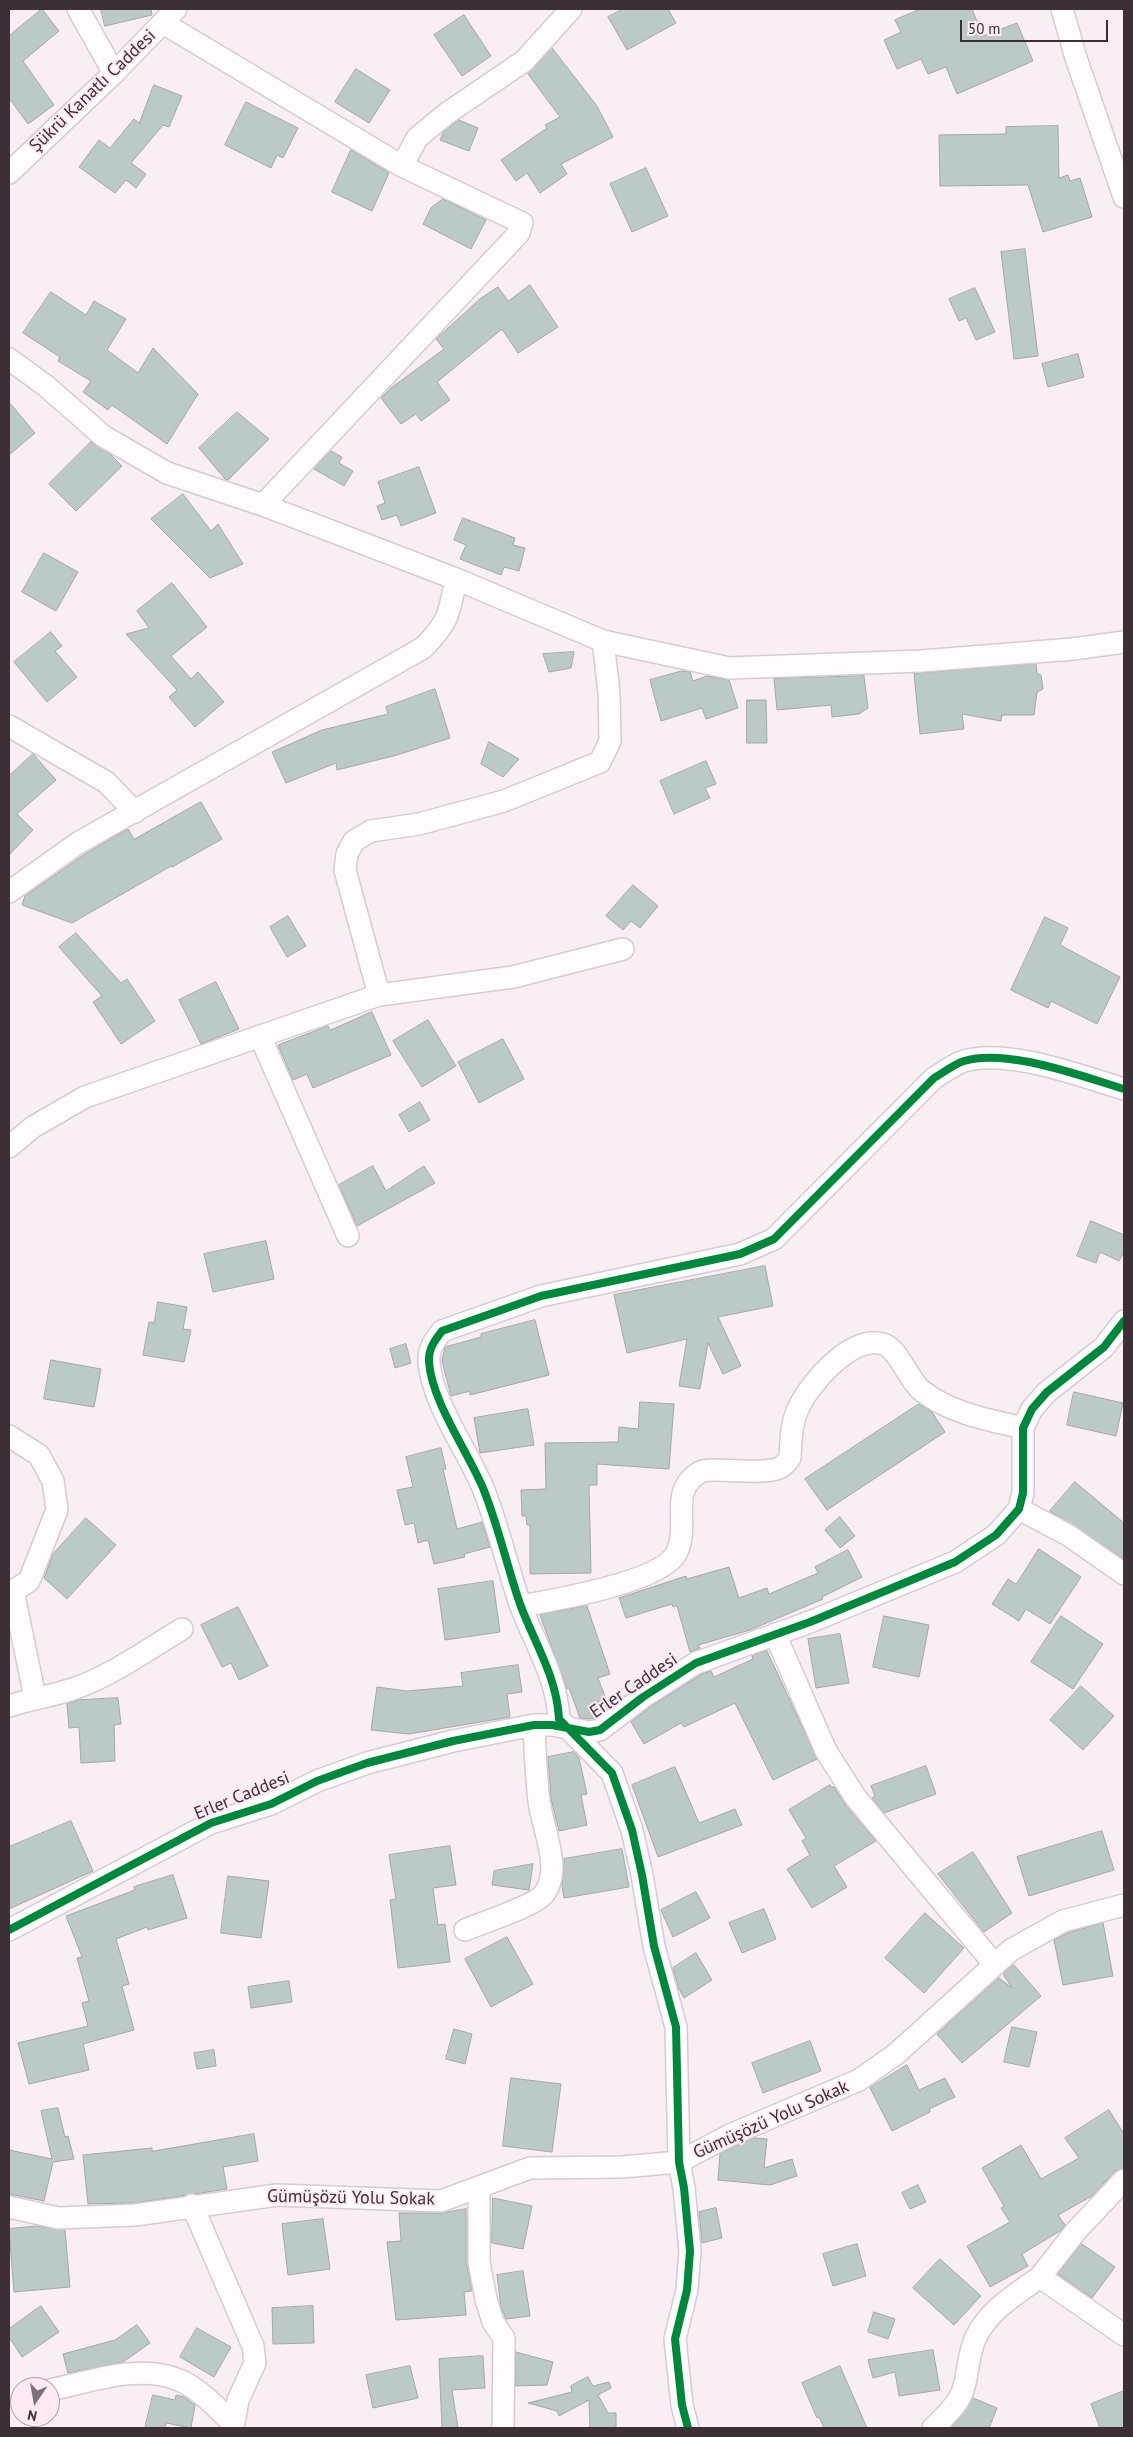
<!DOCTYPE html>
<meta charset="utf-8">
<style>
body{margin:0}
#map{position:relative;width:1133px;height:2437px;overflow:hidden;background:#f9eef4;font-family:"PT Sans",sans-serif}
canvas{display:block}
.frame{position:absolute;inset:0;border:10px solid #3c2f36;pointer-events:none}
.north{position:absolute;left:10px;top:2377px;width:50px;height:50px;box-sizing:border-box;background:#fee9f4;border:1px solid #b09fa8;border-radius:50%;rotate:192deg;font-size:14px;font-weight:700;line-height:20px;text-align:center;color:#3c2f36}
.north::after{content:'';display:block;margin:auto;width:18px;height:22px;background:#7e7278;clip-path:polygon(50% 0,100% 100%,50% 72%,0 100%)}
.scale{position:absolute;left:960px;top:20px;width:148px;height:22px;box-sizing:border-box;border:2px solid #3c2f36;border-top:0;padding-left:6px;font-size:15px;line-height:18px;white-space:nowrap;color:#3c2f36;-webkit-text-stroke:4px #fee9f4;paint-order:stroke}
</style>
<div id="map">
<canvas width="1133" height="2437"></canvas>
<div class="frame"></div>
<div class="north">N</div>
<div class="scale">50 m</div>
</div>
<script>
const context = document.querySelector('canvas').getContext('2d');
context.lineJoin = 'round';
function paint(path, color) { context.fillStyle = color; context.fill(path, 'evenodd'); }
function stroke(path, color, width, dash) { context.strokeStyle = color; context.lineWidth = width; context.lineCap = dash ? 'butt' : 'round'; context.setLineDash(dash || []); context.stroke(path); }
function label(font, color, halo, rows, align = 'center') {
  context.font = font + ' "PT Sans",sans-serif'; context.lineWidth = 4; context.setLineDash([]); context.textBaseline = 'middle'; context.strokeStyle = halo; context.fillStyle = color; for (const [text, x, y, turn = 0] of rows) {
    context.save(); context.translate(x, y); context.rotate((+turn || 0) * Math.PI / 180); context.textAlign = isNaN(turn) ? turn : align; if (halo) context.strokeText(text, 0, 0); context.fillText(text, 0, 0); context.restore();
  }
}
const building = new Path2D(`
 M42 9 59 31 23 61 54 105 28 124 9 98V36Z
 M101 9H151L152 15 105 26Z
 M623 9H668L676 23 627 50 608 17Z
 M921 9H972L983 36 1017 23 1033 61 957 94 946 67 928 74 921 59 897 69 884 40 901 32 895 20Z
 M464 15 491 56 462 76 434 35Z
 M552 48 597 106 613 137 561 164 567 174 540 193 527 173 516 181 501 160 547 128 545 125 560 117 528 74Z
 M356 69 390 90 369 123 335 102Z
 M154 85 182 96 169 127 163 125 131 163 146 174 136 188 126 180 115 193 79 167 99 140 110 148 134 119 139 123Z
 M246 102 298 128 283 158 277 155 271 168 225 145Z
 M459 120 478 128 469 151 440 140 443 133Z
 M1058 126 1059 178 1068 175 1070 181 1080 178 1092 217 1043 232 1028 185 940 186 939 135 1006 134V127Z
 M351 150 389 173 372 211 332 192Z
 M646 168 668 216 632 232 610 184Z
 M443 199 486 220 471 249 423 224 431 208Z
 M1025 249 1038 356 1014 359 1001 252Z
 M530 285 558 327 518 353 502 329 437 382 450 400 421 421 416 414 401 424 381 398 391 388 444 349 436 339 481 298 498 287 508 301Z
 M975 288 995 332 976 340 966 318 959 321 949 299Z
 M51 292 86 315 94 301 126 319 107 350 138 373 153 348 198 394 167 444 112 405 108 410 83 392 91 381 58 361 60 357 23 333Z
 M1078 354 1084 377 1048 387 1042 364Z
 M9 402 35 433 9 455Z
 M237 412 269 439 228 480 225 479 199 448Z
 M91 442 110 454 122 466 76 511 49 484Z
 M331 451 342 457 339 463 353 471 344 486 314 469Z
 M419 467 436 513 401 526 397 515 382 520 377 506 385 503 378 482Z
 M183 494 211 531 218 524 243 564 210 578 151 519Z
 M463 518 515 538 513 545 525 548 519 571 504 567 501 575 460 559 466 545 454 540Z
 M44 553 78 572 56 611 22 592Z
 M172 583 207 627 171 656 191 679 198 672 224 702 195 727 169 697 177 690 126 634 149 628 137 611Z
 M51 632 62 646 55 651 77 677 47 702 14 662Z
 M574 652 571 668 549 672 543 654Z
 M1036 664 1037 674 1041 675 1043 689 1037 692 1034 715H1002L1001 721 962 714 964 729 920 734 914 674Z
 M682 671 690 672 693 681 707 676 729 680 738 708 706 719 702 708 661 721 650 680Z
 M864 676 868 708 859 714 832 717 831 705 777 710 774 679Z
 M435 689 450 738 397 755 337 770 336 763 286 783 272 752 322 730 388 714 386 707Z
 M747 700H766L767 743H747Z
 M489 742 519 759 503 777 481 764Z
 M33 754 56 780 17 814 33 830 9 855V776Z
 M706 761 716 784 705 788 710 798 674 814 660 781Z
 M201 802 222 839 172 867 171 866 72 923 22 905 25 896 85 854 128 829 134 839Z
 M633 885 658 906 640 928 631 921 623 930 606 916Z
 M288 916 306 946 287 957 270 927Z
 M1045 917 1068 928 1060 945 1120 977 1097 1024 1051 1001 1048 1008 1011 990Z
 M76 933 121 983 127 979 155 1021 121 1044 93 1002 102 996 59 947Z
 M216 982 239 1029 201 1044 179 1000Z
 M372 1012 391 1055 313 1088 307 1074 293 1080 278 1045 328 1026 330 1030Z
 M428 1020 456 1066 422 1087 393 1041Z
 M503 1039 524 1079 479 1103 458 1062Z
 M420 1102 430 1120 409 1132 399 1115Z
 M373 1166 386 1191 424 1166 435 1183 357 1226 339 1185Z
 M1091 1221 1124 1235V1252L1119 1261 1100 1252 1096 1263 1077 1256Z
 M266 1241 274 1279 213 1292 204 1254Z
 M765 1266 773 1306 718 1317 741 1366 723 1374 708 1343 700 1389 679 1386 687 1339 627 1353 614 1295Z
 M158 1302 187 1307 183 1329 191 1330 184 1362 143 1355 149 1322 154 1323Z
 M535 1320 549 1375 470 1395V1391L451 1396 442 1361 445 1347 481 1337V1334Z
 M406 1344 411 1363 395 1368 390 1349Z
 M51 1360 101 1369 94 1407 44 1399Z
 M1074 1392 1123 1403 1116 1436 1067 1425Z
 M640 1402 674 1404 669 1469 597 1464V1485H589L591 1573 530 1574V1525H527L526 1516H522L521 1490 546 1489 545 1443 618 1442 619 1427 638 1429Z
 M919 1404 932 1412 945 1432 827 1510 805 1479Z
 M528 1409 534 1445 480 1453 474 1418Z
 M441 1448 446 1469H443L457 1529 482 1522 490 1547 464 1554 465 1557 434 1564 428 1540 418 1543 414 1523 405 1525 397 1490 413 1487 406 1457Z
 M1075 1482 1124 1523V1559L1050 1511Z
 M840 1517 855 1536 840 1548 825 1530Z
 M86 1518 116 1545 67 1599 44 1578 53 1554Z
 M1039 1549 1081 1577 1050 1624 1026 1609 1019 1621 992 1604 1008 1579 1016 1584Z
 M848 1550 862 1577 822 1597 823 1599 750 1630 698 1645 700 1648 690 1652 677 1606 673 1607 672 1604 626 1618 619 1598 686 1576 687 1579 729 1567 739 1598 767 1588 769 1594 818 1573 815 1567Z
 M493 1581 500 1632 445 1640 438 1589Z
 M587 1606 610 1674 598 1678 609 1707 595 1718 589 1719 580 1718 569 1688 567 1689 540 1615Z
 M238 1607 268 1666 239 1680 231 1663 222 1667 201 1625Z
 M884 1616 929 1625 919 1677 873 1667Z
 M1061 1616 1103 1644 1073 1689 1031 1662Z
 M840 1634 849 1683 816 1688 808 1639Z
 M767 1651 817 1759 773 1780 735 1703 684 1727 681 1723 644 1744 631 1722 650 1707 702 1674 711 1671 714 1677 753 1659 752 1656Z
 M518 1665 522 1692 507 1694 510 1717 409 1734 371 1730 377 1687 407 1691 463 1686 461 1673Z
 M1081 1686 1114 1716 1083 1750 1050 1720Z
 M118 1698 121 1724 114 1725 115 1761 81 1763 79 1727 69 1728 67 1704 78 1700Z
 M574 1752 579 1758 587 1794 581 1795 587 1825 559 1831 551 1799 548 1757Z
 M926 1766 936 1794 884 1813 872 1798 875 1796 871 1786Z
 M675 1767 699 1823 735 1809 742 1825 658 1857 632 1785Z
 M830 1785 831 1787H834L846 1806 876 1841 834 1866 847 1887 812 1908 787 1869 810 1855 802 1841 806 1838 789 1810Z
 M71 1821 93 1871 9 1909V1847Z
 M1102 1831 1114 1870 1029 1896 1017 1857Z
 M450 1846 456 1885 433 1888 438 1925 445 1924 450 1962 398 1968 390 1900 396 1899 389 1855Z
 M622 1849 629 1887 564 1898 562 1886 564 1859Z
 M973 1852 1012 1913 984 1932 938 1874Z
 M533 1864 529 1890 492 1885 494 1871Z
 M173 1875 187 1918 148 1930 147 1927 116 1939 129 1984 122 1986 134 2030 83 2044 89 2070 29 2084 18 2043 88 2026 82 2003 89 2001 77 1958 82 1957 66 1916 135 1890 134 1887Z
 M228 1876 269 1881 261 1938 221 1933Z
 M696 1892 710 1918 673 1937 661 1910Z
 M764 1909 776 1939 742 1953 729 1923Z
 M925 1913 964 1948 924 1993 885 1958Z
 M1103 1923 1113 1976 1063 1985 1054 1940 1068 1933Z
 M507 1937 533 1984 491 2007 465 1959Z
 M696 1953 712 1980 684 1998 679 1989 673 1968Z
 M1014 1965 1041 1996 962 2063 937 2034 999 1978 1012 1988 1003 1974Z
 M289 1981 292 2002 251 2008 248 1987Z
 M1012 2027 1037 2032 1029 2067 1004 2062Z
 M454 2029 472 2034 465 2064 446 2059Z
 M810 2041 821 2071 763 2093 752 2063Z
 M214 2050 216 2066 197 2069 194 2053Z
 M907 2065 919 2090 945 2078 955 2097 929 2109 930 2112 892 2131 870 2088Z
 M511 2078 561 2084 552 2152 503 2146Z
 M58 2108 65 2137 68 2136 74 2159 53 2162 44 2201 9 2194V2150L52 2159 41 2111Z
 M1109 2110 1124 2134V2168L1115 2171 1092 2196 1058 2215 1065 2225 1060 2231 1022 2254 1028 2266 990 2287 967 2246 1010 2222 1001 2208 1004 2206 982 2168 1021 2145 1041 2179 1079 2158 1065 2138Z
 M254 2134 258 2161 223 2167 227 2189 134 2203 88 2204 83 2155 152 2148V2151Z
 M754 2138 767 2139 764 2168 792 2159 797 2176 770 2185 718 2180 720 2154Z
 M918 2185 926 2202 910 2209 902 2193Z
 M493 2198 532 2206 523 2249 492 2243Z
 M716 2208 722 2238 702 2243 699 2212Z
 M466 2209V2262L472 2291 464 2292 466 2315 396 2320 387 2242 401 2241 399 2213H441Z
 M323 2219 330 2269 288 2275 282 2224Z
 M37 2226 65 2230 70 2287 14 2292 9 2229Z
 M857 2244 866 2276 833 2286 823 2254Z
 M1082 2244 1115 2267 1092 2298 1058 2274Z
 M940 2259 981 2296 954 2325 913 2288Z
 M523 2271 530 2316 506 2319 501 2307 497 2275Z
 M41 2306 59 2332 22 2357 9 2337V2329Z
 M313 2306 314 2343 273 2344 272 2308Z
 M874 2312 895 2319 888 2339 868 2332Z
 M137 2325 150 2343 123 2362 68 2373 63 2354 115 2340Z
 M197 2328 231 2347 214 2377 180 2357Z
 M933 2350 940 2390 899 2396 895 2372 873 2378 868 2360Z
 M516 2352 553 2362 547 2385 516 2386Z
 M483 2356 485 2388 452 2390 458 2428H442L439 2359Z
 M410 2366 418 2398 373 2408 366 2375Z
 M840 2366 867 2428H824L819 2417 817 2418 802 2383Z
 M588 2377 593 2386 609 2382 611 2388 598 2395 608 2413H616V2428H590L589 2400 559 2416 557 2411 528 2403 572 2392 571 2386Z
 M1124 2391V2428H1100L1091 2404Z
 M153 2395 175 2400 176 2395 184 2397 195 2405 191 2428 166 2423 165 2428H145Z
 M973 2398 997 2408 989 2428H952Z`);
paint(building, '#bbc9c9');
stroke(building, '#a4a7a8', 1);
const minor = new Path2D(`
 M78 9 114 73
 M1062 9 1076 58 1124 197
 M163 23 402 166 522 223 519 233 263 505
 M402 166 417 138 446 114 524 61 571 9
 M9 173 114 73 176 9
 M9 359 46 386 103 436 167 473 263 505 456 579 603 641 729 668 921 661 1073 649 1124 642
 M9 726 106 782 135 812
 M9 892 78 843 423 648C449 622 449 614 456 579
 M379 995 345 870 347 854 354 841 371 831 419 824 504 801 600 762 610 741 609 692 603 641
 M260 1036 348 1236
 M9 1147 33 1127 85 1097 379 995 513 977 623 949
 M9 1436 39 1455 53 1481 57 1510 29 1581 13 1591H9
 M1019 1509 1068 1535 1124 1574
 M13 1591 35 1697
 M521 1606C554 1600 663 1582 677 1552 690 1523 668 1491 700 1472 704 1470 710 1470 715 1470 731 1470 766 1474 779 1468 784 1466 787 1462 790 1458 791 1442 791 1424 798 1409 809 1384 851 1335 883 1344 898 1348 908 1379 921 1390 949 1413 989 1420 1023 1428
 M775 1634 826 1751 856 1798 995 1965
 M9 1706C30 1699 52 1696 73 1689 111 1676 147 1650 182 1629
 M9 1930 211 1823 271 1804 317 1781 367 1763 453 1741 534 1725H552L589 1732 600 1730 643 1697 696 1663 810 1622 955 1562 996 1535 1019 1509 1023 1493V1428L1032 1409 1047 1392 1104 1347 1124 1321
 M465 1930C483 1922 533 1907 544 1894 563 1869 542 1828 539 1801 536 1776 535 1750 534 1725
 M1124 2180 1076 2231 1040 2277 1124 2335
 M479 2189V2262L486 2299 493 2322 504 2338 503 2428
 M192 2205 253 2346 255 2363 238 2400 233 2428
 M9 2207 58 2218 135 2215 277 2195 441 2201 530 2168 622 2167 679 2162 730 2135 859 2080 896 2054 1011 1950 1063 1921 1124 1905
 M50 2390C89 2382 140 2363 179 2380 200 2389 217 2408 233 2424
 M688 2428 682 2405 675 2339 687 2290 690 2251 684 2188 679 2162 676 2027 654 1946 642 1875 632 1830 612 1773 559 1719C557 1677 534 1642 520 1604 507 1566 498 1525 483 1488 467 1450 432 1402 429 1362 428 1349 435 1340 442 1331L541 1296 740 1254 774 1239 934 1078C943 1073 954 1064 964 1061 1007 1048 1081 1076 1124 1089
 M933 2428C943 2418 956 2407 962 2393 969 2375 967 2356 976 2337 989 2310 1016 2294 1040 2277`);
stroke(minor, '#d6cbd1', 24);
stroke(minor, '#fefcfd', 21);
stroke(new Path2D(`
 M9 1930 211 1823 271 1804 317 1781 367 1763 453 1741 534 1725H552L589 1732 600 1730 643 1697 696 1663 810 1622 955 1562 996 1535 1019 1509 1023 1493V1428L1032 1409 1047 1392 1104 1347 1124 1321
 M688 2428 682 2405 675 2339 687 2290 690 2251 684 2188 679 2162 676 2027 654 1946 642 1875 632 1830 612 1773 559 1719C557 1677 534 1642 520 1604 507 1566 498 1525 483 1488 467 1450 432 1402 429 1362 428 1349 435 1340 442 1331L541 1296 740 1254 774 1239 934 1078C943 1073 954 1064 964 1061 1007 1048 1081 1076 1124 1089`), '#00873e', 8);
label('18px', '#3c2f36', '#fee9f4', [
 ["Şükrü Kanatlı Caddesi",93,91,-44],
 ["Erler Caddesi",634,1686,-34],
 ["Erler Caddesi",242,1796,-22],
 ["Gümüşözü Yolu Sokak",771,2120,-24],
 ["Gümüşözü Yolu Sokak",351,2198,1]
]);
</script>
